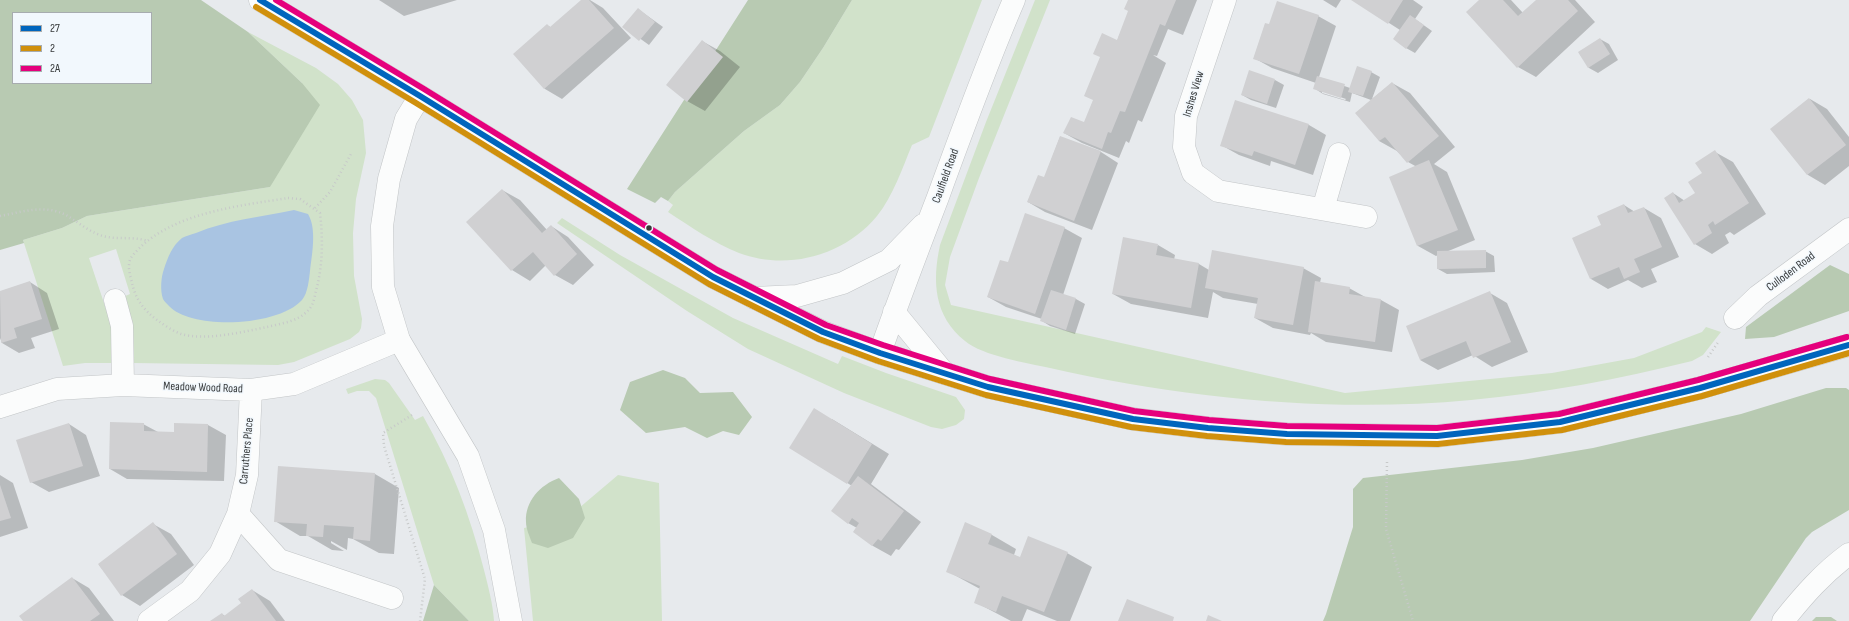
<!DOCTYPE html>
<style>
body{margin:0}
#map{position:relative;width:1849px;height:621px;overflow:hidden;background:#e7eaed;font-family:"Sofia Sans Condensed",sans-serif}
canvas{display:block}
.legend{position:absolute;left:12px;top:12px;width:140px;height:72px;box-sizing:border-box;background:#f2f8fd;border:1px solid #a7acaf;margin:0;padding:5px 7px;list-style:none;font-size:12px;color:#36393a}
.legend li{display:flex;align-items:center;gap:8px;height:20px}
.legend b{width:20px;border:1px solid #a7acaf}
</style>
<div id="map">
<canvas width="1849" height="621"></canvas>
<ul class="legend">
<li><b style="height:5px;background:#0065bd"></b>27</li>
<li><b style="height:5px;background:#d0900c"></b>2</li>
<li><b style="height:5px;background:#e5007d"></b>2A</li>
</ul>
</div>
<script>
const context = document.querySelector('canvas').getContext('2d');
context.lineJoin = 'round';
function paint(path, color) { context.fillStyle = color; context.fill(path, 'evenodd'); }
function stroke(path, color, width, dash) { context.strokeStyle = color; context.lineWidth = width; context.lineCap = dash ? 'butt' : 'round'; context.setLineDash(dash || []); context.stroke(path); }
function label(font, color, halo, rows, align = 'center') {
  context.font = font + ' "Sofia Sans Condensed",sans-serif'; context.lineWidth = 3; context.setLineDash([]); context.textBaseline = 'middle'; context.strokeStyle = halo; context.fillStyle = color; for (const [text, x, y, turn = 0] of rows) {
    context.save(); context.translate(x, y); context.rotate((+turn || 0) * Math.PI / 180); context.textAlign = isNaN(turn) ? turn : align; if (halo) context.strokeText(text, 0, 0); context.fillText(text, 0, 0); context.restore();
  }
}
paint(new Path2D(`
 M852 0H982L929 137 912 145C902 169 893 196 877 216 844 256 787 271 739 253 714 243 691 227 668 212L673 205 668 201 675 192 744 131 780 105 800 82 823 48Z
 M1035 0H1050L979 178 950 257 945 285 951 305 1345 393 1552 373 1634 358 1702 332 1706 327 1721 332 1703 355 1692 361C1619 379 1546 393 1471 400 1332 413 1186 399 1050 368 1027 363 983 356 965 341 934 316 932 282 940 245L986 122Z
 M248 32 316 68 338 84 352 100 363 120 366 153 356 199 353 233 354 276 362 319 361 328 359 332 350 339 294 362 278 365 133 363 123 297 130 294 116 249 89 258 112 327 114 363H85L63 366 23 240 62 228 87 216 270 187 302 83Z
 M562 218 620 255 733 318 838 364 842 356 886 373 956 397 965 410 964 419 956 425 942 429 931 427 844 393 748 349 687 311 557 223Z
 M375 379 385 380 389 383 415 420 423 416C451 465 470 515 484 570 488 586 493 604 494 621H469L434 585 376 398 369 391H357L348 394 346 389Z
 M618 475 659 483 662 621H533L524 528 566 519Z`), '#d1e2ca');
paint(new Path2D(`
 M0 0H201L248 32 302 83 320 105 270 187 87 216 62 228 23 240 24 243 0 250ZM13 13H151V83H13Z
 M748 0H852L823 48 800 82 780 105 744 131 675 192 668 201 661 197 655 203 627 189Z
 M1830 265 1849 274V311L1774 337 1745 339 1746 327Z
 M663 370 685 378 700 393 733 392 752 417 739 435 723 431 707 438 685 427 646 433 620 410 630 382Z
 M1826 388H1846L1849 390V510L1812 532 1806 538 1750 621H1323L1326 614 1353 527V489L1363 478 1522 460 1593 448 1741 414Z
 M559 478 579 499 585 518 573 538 548 548 532 543C530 537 526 529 526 522 525 501 540 485 559 478Z
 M434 585 469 621H423Z
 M1816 617H1831L1837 621H1812Z`), '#b8cab2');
paint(new Path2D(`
 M294 210 308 214C317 229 312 254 310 271 309 279 308 293 302 300 279 326 193 331 169 306 167 304 164 301 163 299 160 290 161 277 164 269 168 257 172 246 182 238 186 236 192 234 196 233 227 220 261 217 294 210Z`), '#a9c4e2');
paint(new Path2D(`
 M379 0H457L404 16Z
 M583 0H590L603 8 631 38 562 99 545 89 514 54 547 25 552 28Z
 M1129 0H1197L1183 35 1168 29 1157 56 1153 55 1166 63 1142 122 1138 120 1129 143 1126 141 1119 158 1082 143 1064 133 1084 124 1129 11Z
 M1323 0H1341L1336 8Z
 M1353 0H1413L1423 7 1415 19 1432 31 1415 53 1406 48 1400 30Z
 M1480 0H1511L1523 13 1538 0H1575L1595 22 1536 77 1518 67Z
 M638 9 663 27 649 45 624 27Z
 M1318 16 1336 26 1319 77 1350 88 1371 72 1380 77 1372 99 1392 83 1410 93 1455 147 1434 164 1447 172 1475 240 1446 252 1485 251 1494 256 1495 272 1447 274 1438 269V255L1436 256 1418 246 1417 167 1408 162 1397 151 1379 141 1371 100 1352 93 1350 102 1323 94 1314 88 1316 83 1272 68 1254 58 1270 26ZM1322 91 1346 99 1345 100 1322 93Z
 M1600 39 1609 44 1618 60 1598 73 1589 68 1579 53Z
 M702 41 720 51 740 67 705 111 687 101Z
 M1275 80 1284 85 1276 108 1251 100 1242 95Z
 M1810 99 1827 109 1849 137V166L1825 185 1808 175 1771 129Z
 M1236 101 1309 125 1326 135 1313 175 1271 161 1270 166 1239 155 1221 145Z
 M1060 137 1101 152 1118 163 1092 230 1045 212 1028 202 1044 179Z
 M1715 152 1733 162 1766 214 1734 235 1730 232 1725 235 1729 243 1712 254 1695 244 1673 193 1685 201 1697 193 1703 174Z
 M502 190 520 200 547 230 551 226 568 237 594 265 573 285 555 275 546 265 530 281 512 270 467 222Z
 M1624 205 1635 212 1644 208 1661 218 1679 257 1651 269 1657 282 1642 288 1628 280 1608 289 1591 279 1603 226Z
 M1064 228 1082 238 1063 295 1076 299 1085 304 1075 334 1050 326 1042 321V319L1006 307 988 297 1009 264Z
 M1158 245 1175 255 1174 260 1199 264 1209 270 1303 268 1321 278 1320 283 1349 288 1367 298 1381 300 1399 310 1392 352 1326 342 1311 333 1310 335 1273 328 1255 318 1258 304 1223 298 1213 292 1208 318 1131 304 1113 294Z
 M30 282 47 293 59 329 31 338 35 348 19 353 2 343 0 338V292Z
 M1490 293 1507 303 1528 352 1492 367 1473 355 1438 370 1420 360Z
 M832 419 889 454 871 484 921 522 899 550 896 549 891 556 873 546 854 531 857 528 848 523 852 486 791 447Z
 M69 424 86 435 100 476 49 492 31 482Z
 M143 424 158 432 175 433 208 425 226 435 224 481 127 479 110 469Z
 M375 474 399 488 394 554 379 553 353 539 348 538 347 550 331 541V543L344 551 332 550 308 536H300L275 521Z
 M0 475 13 483 28 528 0 537Z
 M153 524 171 534 194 565 140 606 122 595 99 565Z
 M966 524 992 535 1016 549 1014 555 1021 558 1067 553 1092 567 1070 621H1057L1027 609 1022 621H1011L975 602 980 589 947 571Z
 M72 578 89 588 114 621H24Z
 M252 590 270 601 285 621H212L222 614 225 616 243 603Z`), '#0003');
paint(new Path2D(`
 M581 0H589L614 28 544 89 513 54 547 24 550 27Z
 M1128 0H1176L1165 26 1160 24 1125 112 1120 111 1111 133 1108 132 1102 149 1063 133 1071 117 1084 122 1093 100 1084 96 1100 57 1093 54 1102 33 1117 40 1128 11 1124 9Z
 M1351 0H1403L1388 24Z
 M1479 0H1503L1518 16 1536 0H1568L1578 11 1517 68 1466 12Z
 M1277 1 1319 15 1299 74 1253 59 1265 23 1269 24Z
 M638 8 655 22 639 41 622 27Z
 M1410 15 1424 25 1406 49 1393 39Z
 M1600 38 1610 54 1588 68 1578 52Z
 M702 40 723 57 687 102 666 85Z
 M1357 66 1372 71 1363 96 1348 92Z
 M1249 70 1275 79 1267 104 1241 95Z
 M1317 76 1345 84 1341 98 1313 89Z
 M1392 82 1439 136 1407 163 1385 137 1379 141 1355 113Z
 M1809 98 1846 145 1807 175 1770 129Z
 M1235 100 1309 124 1295 165 1254 151 1252 156 1220 146Z
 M1060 136 1101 151 1074 221 1027 202 1038 175 1044 177Z
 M1715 150 1749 203 1715 225 1713 221 1708 225 1712 233 1694 245 1664 198 1673 192 1679 203 1695 193 1688 182 1702 173 1695 163Z
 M1429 160 1458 230 1417 246 1389 177Z
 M502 189 542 233 551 225 577 254 554 276 533 252 511 271 466 222Z
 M1624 204 1628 213 1644 207 1662 247 1634 259 1640 272 1624 279 1619 267 1590 279 1572 238 1601 225 1597 216Z
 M1025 213 1065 227 1035 314 987 297 1000 260 1008 262Z
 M1123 237 1158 244 1156 255 1199 263 1191 308 1112 294Z
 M1212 250 1304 267 1293 325 1254 318 1258 298 1205 288Z
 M1486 250V268L1437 269V251Z
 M30 281 42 319 14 328 17 338 1 343 0 291Z
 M1315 281 1350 287 1349 294 1381 299 1375 342 1308 332Z
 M1051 290 1076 298 1066 330 1040 321Z
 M1490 291 1511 342 1473 358 1466 341 1420 360 1406 326Z
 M814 408 872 444 847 484 789 448Z
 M110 422 144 423V431L174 432V423L208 424 207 472 109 469Z
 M69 423 83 466 30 483 16 440Z
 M278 466 375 473 370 541 353 539 354 527 324 525 323 537 306 536 307 524 274 522Z
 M858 476 904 511 881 541 878 539 872 546 853 532 859 523 852 518 848 524 831 511Z
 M0 485 11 518 0 521Z
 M153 522 177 554 121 596 98 564Z
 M965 522 992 534 988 544 1020 557 1028 536 1068 552 1044 612 1002 596 996 612 974 603 980 586 946 572Z
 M72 577 100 614 90 621H23L19 616Z
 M252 589 276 621H210L222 613 224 616 241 603 238 599Z
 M1127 599 1174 617 1173 621H1118Z
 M1208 615 1222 621H1206Z`), '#d0d0d2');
const minor = new Path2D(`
 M1225 0 1186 116 1184 147 1193 173 1218 191 1366 217
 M1323 209 1339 154
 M754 298 797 296 843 283 889 260 923 225
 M115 300 122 326 123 385
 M894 312 944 373
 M1735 318 1758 296 1849 229
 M880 353C898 301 918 249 938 197 962 131 986 65 1014 0
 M0 407 57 389 123 385 251 390 294 384 399 340
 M238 514 279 560 392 598
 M149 621 190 591 220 554 238 514 247 475 251 390
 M1783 621C1803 596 1823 573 1849 554`);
const major = new Path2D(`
 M260 0 420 96 713 277 823 332 880 353 988 387 1133 419 1208 428 1287 434 1437 436 1560 422 1700 388 1849 345
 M420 96 406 119 389 179 382 226 383 287 399 340 468 456 494 530 511 621`);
stroke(minor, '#c2c5c7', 23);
stroke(major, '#c2c5c7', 23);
stroke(new Path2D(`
 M288 198 300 199 320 213C323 239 323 265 316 291 315 295 314 301 312 305 303 321 283 323 267 327 242 332 206 341 181 334 173 331 164 325 157 320 145 311 137 301 133 287 131 277 125 264 133 255 168 213 238 206 288 198Z
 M315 208 330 192 352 152
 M0 216C22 212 45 204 66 215 78 222 89 232 103 236 118 240 133 236 148 241
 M1708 357 1719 341
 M412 415 383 433 384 446 425 579 420 621
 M1387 462 1386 529 1413 621`), '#c7c9c9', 2.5, [1, 3]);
stroke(minor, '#fbfcfc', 22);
stroke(major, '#fbfcfc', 22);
stroke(new Path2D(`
 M260 0 420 96 713 277 823 332 880 353 988 387 1133 419 1208 428 1287 434 1437 436 1560 422 1700 388 1849 345`), '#0065bd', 6);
stroke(new Path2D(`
 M256 7 416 103 709 284 819 339 878 361 986 395 1131 427 1207 436 1286 442 1438 444 1562 430 1702 396 1849 353`), '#d0900c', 6);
stroke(new Path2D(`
 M276 0 424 89 717 270 826 325 883 345 990 379 1134 411 1209 420 1287 426 1437 428 1559 414 1698 380 1847 337`), '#e5007d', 6);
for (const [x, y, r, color] of [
 [649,228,3.5,"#36393a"]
]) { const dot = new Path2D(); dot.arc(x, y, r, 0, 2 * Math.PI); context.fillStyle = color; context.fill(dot); stroke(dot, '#f2f8fd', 1.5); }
label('12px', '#36393a', '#f2f8fd', [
 ["Inshes View",1194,94,-73],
 ["Caulfield Road",946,176,-70],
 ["Culloden Road",1791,272,-37],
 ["Meadow Wood Road",203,388,2],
 ["Carruthers Place",247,451,-85]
]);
</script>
